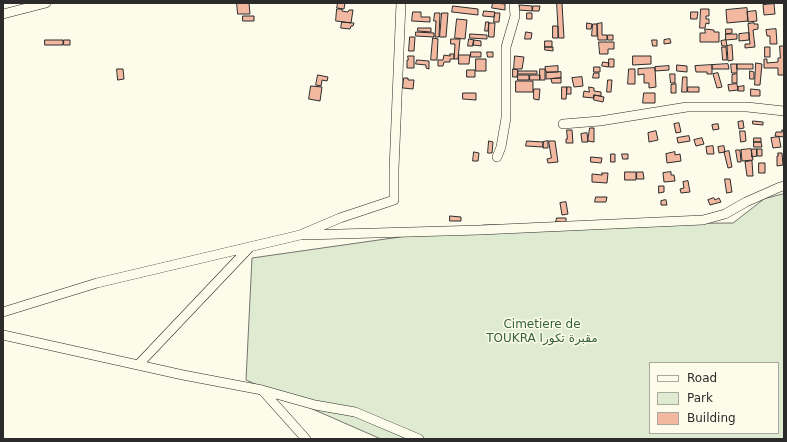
<!DOCTYPE html>
<meta charset="utf-8">
<style>
body{margin:0}
#map{position:relative;width:787px;height:442px;overflow:hidden;background:#fdfbea;font-family:"DejaVu Sans",sans-serif}
canvas{display:block}
.frame{position:absolute;inset:0;border:4px solid #2b2b2b;pointer-events:none}
.legend{position:absolute;left:649px;top:362px;width:130px;height:72px;box-sizing:border-box;background:#fdfbea;border:1px solid #a9a89e;margin:0;padding:5px 7px;list-style:none;font-size:12px;color:#2b2b2b}
.legend li{display:flex;align-items:center;gap:8px;height:20px}
.legend b{width:20px;border:1px solid #a9a89e}
</style>
<div id="map">
<canvas width="787" height="442"></canvas>
<div class="frame"></div>
<ul class="legend">
<li><b style="height:5px;background:#fdfbea"></b>Road</li>
<li><b style="height:11px;background:#deebd1"></b>Park</li>
<li><b style="height:11px;background:#f2b8a0"></b>Building</li>
</ul>
</div>
<script>
const context = document.querySelector('canvas').getContext('2d');
context.lineJoin = 'round';
function paint(path, color) { context.fillStyle = color; context.fill(path, 'evenodd'); }
function stroke(path, color, width, dash) { context.strokeStyle = color; context.lineWidth = width; context.lineCap = dash ? 'butt' : 'round'; context.setLineDash(dash || []); context.stroke(path); }
function label(font, color, halo, rows, align = 'center') {
  context.font = font + ' "DejaVu Sans",Cairo,sans-serif'; context.lineWidth = 3; context.setLineDash([]); context.textBaseline = 'middle'; context.strokeStyle = halo; context.fillStyle = color; for (const [text, x, y, turn = 0] of rows) {
    context.save(); context.translate(x, y); context.rotate((+turn || 0) * Math.PI / 180); context.textAlign = isNaN(turn) ? turn : align; if (halo) context.strokeText(text, 0, 0); context.fillText(text, 0, 0); context.restore();
  }
}
const green = new Path2D(`
 M784 194V439H381L246 380 252 258 484 225 733 223 764 199ZM650 363H778V433H650Z`);
paint(green, '#deebd1');
stroke(green, '#74746e', 1);
const building = new Path2D(`
 M237 3H249L250 14H238Z
 M338 3H345L344 9 337 8Z
 M493 3 505 4V10L492 8Z
 M557 3H562L564 38H559Z
 M774 4 775 14 764 15 763 5Z
 M520 5 532 6V11L519 10Z
 M453 6 478 9V15L452 12Z
 M533 6H540L539 11H533Z
 M747 8 748 21 727 23 726 10Z
 M337 9H342V11L348 12 349 10H353L351 23 336 21Z
 M701 9H709V16H706V19H709V24L706 23 705 28H700Z
 M484 11 495 12 494 17 483 16Z
 M756 11 757 21 748 22 747 12Z
 M413 12H421V17H430V22L412 21Z
 M691 12H698L697 19H691Z
 M435 13H440L439 37H435L436 21H434Z
 M442 13H448L446 37H440Z
 M495 13H500L499 22H494Z
 M527 13H532V19H527Z
 M243 16H254V21H243Z
 M457 19 467 20 465 39 455 38Z
 M342 22 354 23 353 26H351L350 29 341 28Z
 M486 22H489L488 31H485Z
 M489 23H495L494 37H489Z
 M587 23 592 24 591 29H587Z
 M602 23V35H607V40H598L597 24Z
 M754 23V24H758V29L753 30 755 47 745 48V44H750L748 24Z
 M593 24H597V36H592Z
 M553 26H558V38H553Z
 M418 28H431V32L418 31Z
 M705 29 714 30V32H719V42H700V33H705Z
 M726 29H732V33L726 34Z
 M776 29 777 44H770V36H767L766 30Z
 M416 32 434 33V37L416 36Z
 M526 32 532 33 531 39H525Z
 M749 33V40L739 41V34Z
 M470 34 487 35V39L470 38Z
 M726 34H737V39L726 40Z
 M608 35H613V40H608Z
 M410 37H415L414 51H409Z
 M433 38 438 39 437 60H431Z
 M451 39H460L458 59H454L455 44H451Z
 M469 39 474 40 473 46H468Z
 M670 39 671 43 664 44V40Z
 M45 40H63V45H45Z
 M64 40H70V45H64Z
 M474 40 481 41V46L473 45Z
 M652 40H657V46H653Z
 M726 40 727 46H722L721 41Z
 M545 41H552V47H545Z
 M599 42H614V49H608V54H600Z
 M732 45 733 60 728 61 727 46Z
 M780 46H784V75H778V68H764V59H767V63L778 62V58H780Z
 M545 47H553V51L545 50Z
 M722 47H726L727 60H723Z
 M765 47H770V57H765Z
 M471 52H481V57H471Z
 M487 52H493V57H488Z
 M450 54H454V59H450V62H444L443 66H438V60H443L444 55 450 56Z
 M459 55H470L469 64H459Z
 M408 56H414V68H407V60H408Z
 M515 56 524 57 522 69H514Z
 M633 56H651V64L633 65Z
 M476 59H486V71H476Z
 M609 59H614V67H609Z
 M417 60 429 61V69L426 68V65L416 64Z
 M603 62 609 63 608 67 602 66Z
 M756 63 762 64 760 85H755Z
 M728 64 729 69H712V65Z
 M731 64H737V73H732Z
 M737 64H753V69H737Z
 M677 65 687 66V72L677 71Z
 M712 65V74H707V72H696L695 66Z
 M558 66V72H546L545 67Z
 M669 66V70L655 71V67Z
 M594 67H600V72H594Z
 M655 68 656 87 649 88V83H644V74L638 75V69Z
 M117 69H123L124 79 118 80Z
 M513 69 518 70 517 77H513Z
 M540 69H545V80H540Z
 M629 69H635V84H628Z
 M467 70H475V77H467Z
 M518 71H537V74H518Z
 M750 71 754 72V79H750Z
 M561 72V78L546 79V73Z
 M594 73H599V78H593Z
 M718 73 722 87 717 88 713 74Z
 M670 74H675V83H671Z
 M737 74V83H732V75Z
 M318 75 328 77 327 81 322 80 321 86 316 85Z
 M518 75H529V80H518Z
 M530 75H540V80H530Z
 M582 77 583 86 574 87 572 78Z
 M683 77H687V92H682Z
 M404 78H408V80H414L413 89 403 88Z
 M561 78V83H552L551 79Z
 M608 80H612L611 92H607Z
 M516 81H533V92H516Z
 M676 84V93H671V85Z
 M737 84 738 90 729 91 728 85Z
 M311 86 322 87 320 101 309 99Z
 M744 86V91H738V87Z
 M562 87H567L566 99H562Z
 M567 87H571V94H567Z
 M589 87 594 88V91L601 92V96L594 95V98L583 97 584 91 589 92Z
 M688 87H699V92H688Z
 M534 89H540L539 100 534 99Z
 M751 89 760 90V96H751Z
 M463 93H476V100L463 99Z
 M644 93H655V103H643Z
 M594 95 604 97 603 102 594 100Z
 M743 121 744 128 739 129 738 122Z
 M753 121 763 122V125L753 124Z
 M679 123 681 132 676 133 674 124Z
 M718 124 719 129 713 130 712 125Z
 M590 128H594V142L588 141Z
 M567 130H572L573 143H566V139H567Z
 M782 130H784V137L775 136 776 132H782Z
 M656 131 658 140 649 142 648 133Z
 M740 131H745L746 141 741 142Z
 M587 133 588 142H582L581 134Z
 M689 136 690 141 678 143 677 138Z
 M779 137 781 147 773 148 771 138Z
 M702 138 704 144 696 146 694 140Z
 M754 138H761V142H754Z
 M489 141 493 142 492 153H488Z
 M527 141 543 142V147L526 146Z
 M548 141V148H543V142Z
 M549 141H555L558 162 548 163 547 159 551 158Z
 M754 142H761L762 147H754Z
 M713 146 714 154H707L706 147Z
 M724 146 725 152 719 153 718 147Z
 M751 149 753 160 742 161 741 150Z
 M752 149H757V156L752 157Z
 M757 149H762V156H757Z
 M736 150H740L741 162H738Z
 M729 151 732 167 728 168 724 152Z
 M474 152 479 153 478 161H473Z
 M675 152V155L680 154 681 161 667 163 666 154Z
 M778 153H782L783 165 777 166V156H778Z
 M611 154H615V162H611Z
 M622 154H628V159H623Z
 M591 157 602 158 601 163 591 162Z
 M752 161 753 176H747L745 162Z
 M759 163H765V173H759Z
 M625 172H636V180H625Z
 M637 172H643L644 179H637Z
 M671 172V175H674L675 181 664 182 663 173Z
 M602 173H608L607 183 592 182V174L602 175Z
 M725 179H730L732 192 727 193Z
 M688 181 690 192 681 193 680 189 684 188 683 182Z
 M659 186H664V192L659 193Z
 M596 197H607L606 202H595Z
 M714 198 715 200 719 198 721 202 710 205 708 200Z
 M666 200 667 205H661V201Z
 M566 202 568 214 562 215 560 203Z
 M450 216 461 217V221H450Z
 M557 218H566V222H556Z`);
paint(building, '#f2b8a0');
stroke(building, '#2b2b2b', 1);
const minor = new Path2D(`
 M3 14 46 3
 M563 124 600 121 687 107H747L784 111
 M497 157 501 147 506 118V47L515 16 514 3
 M305 235 480 230 703 220 725 214 746 202 780 187 784 186
 M3 312 97 283 300 235 340 218 394 200V169L401 3
 M3 335 183 375 262 390 315 405 355 412 419 439
 M138 365 250 247
 M262 390 306 439`);
stroke(minor, '#2b2b2b', 10);
stroke(minor, '#fdfbea', 9);
label('12px', '#34623c', '#fdfbea', [
 ["Cimetiere de",542,325],
 ["TOUKRA مقبرة تكورا",542,339]
]);
</script>
